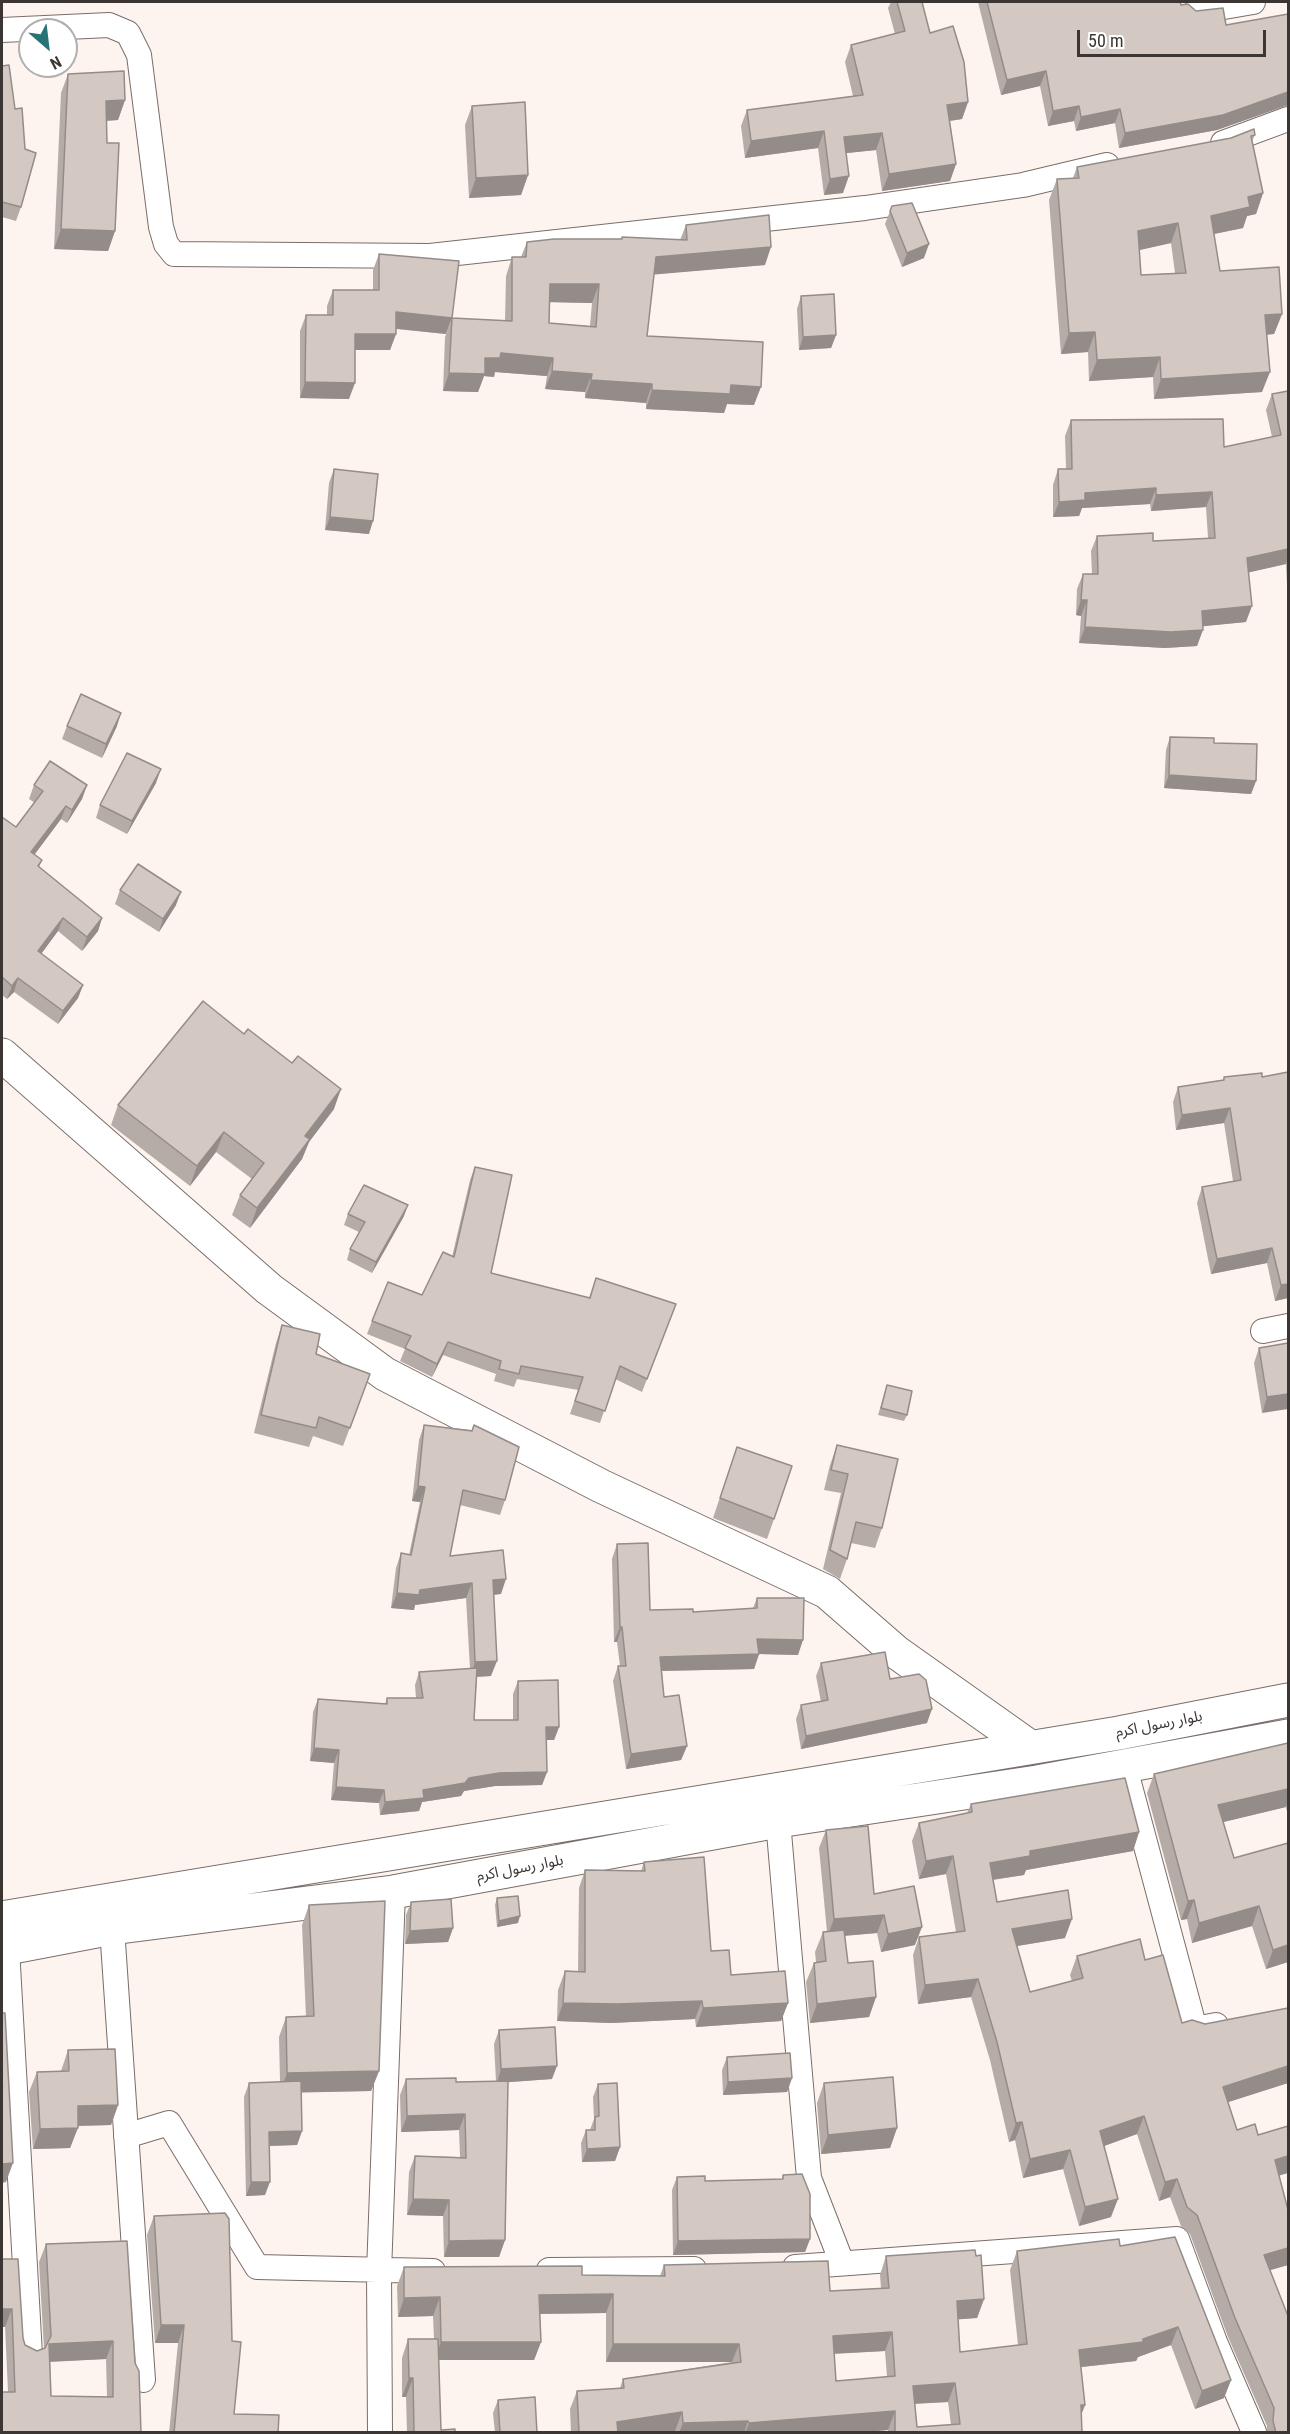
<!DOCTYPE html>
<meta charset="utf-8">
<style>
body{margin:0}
#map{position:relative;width:1290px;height:2434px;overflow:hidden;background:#fef4ef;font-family:"Roboto Condensed",sans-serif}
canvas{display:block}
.frame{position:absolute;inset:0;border:3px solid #3b3634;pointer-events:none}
.north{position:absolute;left:18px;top:18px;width:60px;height:60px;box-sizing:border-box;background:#fff;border:2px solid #b1afae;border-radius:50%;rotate:152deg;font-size:16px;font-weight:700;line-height:24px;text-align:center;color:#3b3634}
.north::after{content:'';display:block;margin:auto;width:21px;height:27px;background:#287376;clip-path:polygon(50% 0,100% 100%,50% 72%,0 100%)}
.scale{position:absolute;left:1077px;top:30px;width:189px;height:27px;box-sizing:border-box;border:3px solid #3b3634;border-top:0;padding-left:8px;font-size:18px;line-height:21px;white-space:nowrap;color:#3b3634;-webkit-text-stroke:4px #fff;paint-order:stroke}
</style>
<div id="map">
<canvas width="1290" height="2434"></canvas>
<div class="frame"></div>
<div class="north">N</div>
<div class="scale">50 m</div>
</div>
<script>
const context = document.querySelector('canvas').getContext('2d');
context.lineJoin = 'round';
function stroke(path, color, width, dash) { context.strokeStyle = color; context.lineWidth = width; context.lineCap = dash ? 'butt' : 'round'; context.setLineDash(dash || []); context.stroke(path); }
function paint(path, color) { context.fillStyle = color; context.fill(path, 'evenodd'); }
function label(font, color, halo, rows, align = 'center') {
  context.font = font + ' "Roboto Condensed","Noto Sans Arabic",sans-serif'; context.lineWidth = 4.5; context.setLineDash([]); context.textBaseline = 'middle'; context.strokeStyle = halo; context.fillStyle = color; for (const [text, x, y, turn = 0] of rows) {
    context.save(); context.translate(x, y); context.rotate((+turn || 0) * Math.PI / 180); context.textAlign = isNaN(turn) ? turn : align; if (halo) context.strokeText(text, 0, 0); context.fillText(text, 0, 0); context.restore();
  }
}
const street = new Path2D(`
 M1195 12 1253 2
 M2 30 109 25 128 33 139 55 161 227 166 244 174 254 430 256 865 208 1023 185 1107 165
 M1223 143 1288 119
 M1263 1331 1288 1326
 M1124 1764 1195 2029 1216 2025
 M778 1821 809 2178 842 2263
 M112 1928 143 2380
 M7 1948 30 2355
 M126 2136 169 2123 257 2267 433 2271
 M795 2267 1177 2239 1215 2342 1254 2432
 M549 2270 694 2269
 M380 2432 379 2272 393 1892`);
const secondary = new Path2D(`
 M2 1055 269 1289 385 1374 601 1486 827 1592 896 1652 1030 1747
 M2 1918 1119 1733 1288 1700
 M2 1949 112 1928 393 1892 778 1821 1037 1782 1288 1736`);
stroke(street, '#796e69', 26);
stroke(secondary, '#796e69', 35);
stroke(street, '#fff', 24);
stroke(secondary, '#fff', 33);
paint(new Path2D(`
 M891 2H922L930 33 968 102 962 119 950 121 956 164 950 181 882 191 876 150 846 153 843 193 824 195 818 148 745 158 741 126 747 110 853 96 845 62 851 45 895 34 888 8Z
 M978 2H1180L1181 5 1196 11 1226 25 1288 14V105L1217 130 1119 148 1115 123 1076 131 1074 121 1048 126 1040 86 1001 95Z
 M2 66 21 207 16 221 2 217Z
 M68 74 125 100 118 120 107 121V143L115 231 108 251 54 249 61 93Z
 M472 106 528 175 521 195 469 198 465 125Z
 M1255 135 1252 141 1263 193 1256 214 1247 216 1243 228 1214 234 1220 271 1282 314 1274 334 1266 335 1262 392 1154 399 1153 377 1089 381 1088 352 1061 354 1049 200 1057 179 1073 178 1077 167ZM1171 243 1175 273 1141 275 1139 250Z
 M892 206 924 258 902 267 885 224Z
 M686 225 765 265 654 274 647 336 754 405 727 404 724 413 646 409V403L585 398V392L545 389 547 376 495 372 494 377 484 376 478 392 443 391 445 337 452 318 505 321 506 276 512 257H521L527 242 621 239 622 237 680 240ZM550 302 592 303 590 326 549 323Z
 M379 254 446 334 396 329V334L390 350H355L349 399 300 398V331L306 315H327V306L333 290H373V270Z
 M801 296 836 335 831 348 799 350 797 309Z
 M1288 391V605L1286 564 1249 572 1246 622 1202 626 1197 646 1165 648 1079 643 1081 616 1076 615 1077 589 1083 574H1092L1091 551 1097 536 1153 541 1208 538 1206 507 1151 511 1150 504 1082 508 1079 516 1053 517V485L1058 469H1066L1065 436 1071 420 1224 447 1272 437 1266 410 1272 394Z
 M334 469 369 534 325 530 329 483Z
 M67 726H117L102 758 62 739Z
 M1170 737 1214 743 1256 781 1251 794 1164 788 1166 750Z
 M156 783 127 834 96 818 100 805Z
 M34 785H87L82 799 67 823 61 819 34 855 42 860 39 867 102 918 98 931 82 951 58 931 41 954 83 985 78 998 58 1024 14 992 7 999 2 995V817L16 827 35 803 29 799Z
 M120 890 176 905 159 932 115 904Z
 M1288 1072V1298L1275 1301 1267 1263 1211 1274 1197 1203 1202 1187 1233 1181 1224 1123 1176 1130 1173 1102 1178 1087 1223 1080 1224 1077H1262Z
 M118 1105 334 1109 309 1142 302 1159 250 1228 232 1215 240 1195 252 1179 216 1152 190 1186 111 1125Z
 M475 1167 491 1273 589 1298 596 1278 676 1304 642 1392 615 1379 600 1423 570 1414 578 1390 517 1379 514 1387 494 1381 496 1374 443 1355 432 1377 400 1361 405 1349 367 1334 372 1321 422 1295 452 1257 470 1180Z
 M348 1214 404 1216 372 1273 347 1260 350 1249 359 1232 344 1225Z
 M282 1325 316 1354 370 1374 343 1446 313 1436 309 1447 254 1433 276 1343Z
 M1288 1343 1262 1413 1254 1363 1259 1348Z
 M887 1385 907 1415 904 1421 878 1415Z
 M424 1425 472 1430 474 1425 505 1500 500 1515 460 1505 450 1556 501 1594 494 1595 491 1676 477 1677 474 1720H513V1694L518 1681 559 1727 554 1740H546L547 1772 542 1785 495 1786 464 1791 461 1796 422 1802 419 1811 380 1815 379 1803 331 1800 334 1763 310 1761 313 1712 318 1699 385 1704 387 1698H416L415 1685 419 1672 470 1669 466 1598 415 1605 414 1610 391 1608 396 1568 401 1553 409 1555 420 1502 412 1501 419 1440Z
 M837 1445 882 1528 875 1548 851 1543 847 1559 840 1579 823 1569 841 1493 824 1490 830 1465Z
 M737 1447 774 1519 767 1539 713 1518Z
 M617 1544 650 1610 693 1612 753 1608 757 1598 798 1655 759 1654 754 1669 662 1671 664 1697 687 1746 681 1760 626 1769 613 1681 618 1666H620L617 1642H614L612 1559Z
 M821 1663 890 1679 927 1723 801 1749 796 1719 801 1705 821 1702 816 1676Z
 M1288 1743V1816L1286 1807 1223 1822 1234 1858 1288 1962 1266 1969 1252 1926 1192 1943 1187 1919 1181 1920 1147 1793 1154 1774Z
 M971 1804 1139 1832 1133 1851 1026 1870 1024 1875 993 1880 997 1902 1065 1938 1017 1946 1030 1992 1072 1981 1070 1975 1077 1956 1145 1960 1182 2023 1205 2024 1288 2083 1228 2102 1237 2130 1258 2135 1279 2176 1288 2265 1270 2270 1288 2433H1267V2426L1228 2337 1190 2234 1181 2226 1170 2197 1159 2201 1137 2134 1104 2146 1111 2217 1079 2226 1063 2169 1023 2178 1015 2140 1009 2142 990 2060 971 1997 918 2004 913 1955 919 1937 956 1932 946 1874 919 1879 912 1841 919 1823 967 1813Z
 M826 1830 874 1894 915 1945 881 1952 877 1933 845 1936 848 1963 876 1997 869 2017 810 2023 806 1982 814 1963 816 1962 815 1952 823 1932H827L819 1848Z
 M644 1862 711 1951 731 1975 788 2003 781 2021 696 2027 695 2019 611 2023 557 2021 558 1990 565 1971 578 1972 579 1888 585 1870 641 1871Z
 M497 1898 518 1923 497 1927 495 1905Z
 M411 1902 453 1928 448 1942 405 1944 406 1915Z
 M309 1905 379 2071 371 2091 301 2092 302 2131 297 2145 269 2146 265 2195 246 2196 244 2097 249 2083 280 2082 279 2037 286 2017H306L302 1925Z
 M499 2030 552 2079 508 2082 505 2240 499 2257H444L443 2216 407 2215 409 2172 415 2156 460 2157 459 2130 401 2132 400 2095 406 2079 456 2082 496 2081 494 2044Z
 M68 2050 118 2105 111 2125 78 2126 70 2148 33 2149 29 2092 37 2072 61 2071Z
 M727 2057 792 2078 787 2092 723 2095 722 2070Z
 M824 2083 897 2128 890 2148 821 2154 817 2103Z
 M598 2084 620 2147 615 2161 582 2162 581 2143 586 2130H590L594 2119 593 2097Z
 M783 2175 810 2239 805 2252 673 2255 672 2190 677 2177 705 2181 782 2179Z
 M154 2216 234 2414 278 2433H169L178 2343H155L147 2235Z
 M127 2241 141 2433 8 2392 2 2259 25 2345 37 2351 44 2349 39 2262 46 2244ZM106 2359 107 2397 51 2396 50 2362Z
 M1120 2246 1231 2380 1224 2398 1195 2409 1171 2345 1138 2357 1136 2361 1081 2367 1085 2405 1081 2415 1082 2433H888V2430L854 2433H675V2431L664 2433H571L570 2409 577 2391 620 2388 623 2379 732 2362H606V2313L540 2314 541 2342 534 2360H439L441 2430 407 2433 406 2397H402V2358L408 2339H434L433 2316 398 2317 397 2286 404 2267 582 2275 660 2276 664 2265 830 2291 881 2288 880 2275 886 2256 984 2299 977 2318 958 2319 960 2352 1018 2345 1010 2270 1017 2251ZM885 2351 887 2377 836 2381 834 2354ZM948 2402 951 2425 917 2427 915 2404Z
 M498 2400 537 2433H495L493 2413Z`), '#b6aca7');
paint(new Path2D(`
 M1046 71 1040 86 1001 95 1007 80Z
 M1288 92V105L1217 130 1119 148 1125 133Z
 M125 100 118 120 99 121 106 101Z
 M968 102 962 119 941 122 947 105Z
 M1079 106 1074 121 1048 126 1053 111Z
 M1120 109 1115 123 1076 131 1081 117Z
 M824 131 818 148 745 158 751 141Z
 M882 133 876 150 838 154 844 137Z
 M956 164 950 181 882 191 889 174Z
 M528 175 521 195 469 198 476 178Z
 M849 176 843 193 824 195 830 179Z
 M1263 193 1256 214 1247 216 1243 228 1204 236 1211 216 1248 197Z
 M1178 223 1171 243 1131 252 1138 231Z
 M61 229 115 231 108 251 54 249Z
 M929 244 924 258 902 267 907 253Z
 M771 247 765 265 649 275 656 257Z
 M550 284H599L592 303 543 302Z
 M396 312 452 318 446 334 390 328Z
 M1282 314 1274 334 1257 335 1265 315Z
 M1095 332 1088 352 1061 354 1069 333Z
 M355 334H396L390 350H349Z
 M836 335 831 348 799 350 803 337Z
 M501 353 553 358 547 376 495 372 494 377 484 376 478 392 443 391 449 373 485 358Z
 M1160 357 1153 377 1089 381 1097 360Z
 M552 371 592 374 585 392 545 389Z
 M1270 372 1262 392 1154 399 1161 379Z
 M591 380 652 384 646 403 585 398Z
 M305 382 355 383 349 399 300 398Z
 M731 385 761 387 754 405 727 404 724 413 646 409 652 390Z
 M1156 488 1150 504 1082 508 1079 516 1053 517 1059 502 1085 493Z
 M1212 492 1206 507 1151 511 1156 495Z
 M330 517 373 521 369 534 325 530Z
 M1288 549V557L1286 564 1242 574 1247 558Z
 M1081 600H1087L1081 616 1076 615Z
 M1252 606 1246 622 1196 627 1202 611Z
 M1085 627 1203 630 1197 646 1165 648 1079 643Z
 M121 713 117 726 102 758 106 744Z
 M161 769 156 783 127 834 132 821Z
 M1169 775 1256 781 1251 794 1164 788Z
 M87 785 82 799 67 823 72 810Z
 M66 806 61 819 26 866 31 852Z
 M181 892 176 905 159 932 163 919Z
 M63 918 58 931 33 965 38 951Z
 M102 918 98 931 82 951 87 937Z
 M18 978 14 992 7 999 12 986Z
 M83 985 78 998 58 1024 63 1011Z
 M341 1089 334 1109 309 1142 302 1159 250 1228 257 1208 305 1136Z
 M1230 1108 1224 1123 1176 1130 1182 1115Z
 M224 1132 216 1152 190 1186 197 1166Z
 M408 1205 404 1216 372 1273 376 1262Z
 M1272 1248 1267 1263 1211 1274 1217 1259Z
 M1288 1284V1298L1275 1301 1281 1285Z
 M448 1342 443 1355 432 1377 437 1364Z
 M1288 1394V1409L1262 1413 1267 1397Z
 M418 1486 425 1487 420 1502 412 1501Z
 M506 1579 501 1594 488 1595 493 1580Z
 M472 1583 466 1598 415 1605 414 1610 391 1608 397 1593Z
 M620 1627H622L617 1642H614Z
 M757 1639 803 1640 798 1655 759 1654 754 1669 655 1671 660 1657Z
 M497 1661 491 1676 470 1677 475 1662Z
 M932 1709 927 1723 801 1749 806 1736Z
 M546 1727H559L554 1740H541Z
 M687 1746 681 1760 626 1769 631 1754Z
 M314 1748 339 1750 334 1763 310 1761Z
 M547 1772 542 1785 495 1786 464 1791 461 1796 422 1802 419 1811 380 1815 385 1802 423 1790 469 1778 499 1773Z
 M336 1787 384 1790 379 1803 331 1800Z
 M1288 1789V1800L1286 1807 1211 1825 1218 1805Z
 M1139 1832 1133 1851 1026 1870 1024 1875 983 1881 990 1863 1030 1851Z
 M953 1856 946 1874 919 1879 926 1861Z
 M1194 1900 1187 1919 1181 1920 1188 1901Z
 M1259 1906 1252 1926 1192 1943 1199 1923Z
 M884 1915 877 1933 827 1937 834 1919Z
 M520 1916 518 1923 497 1927 499 1921Z
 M1072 1919 1065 1938 1005 1948 1012 1929Z
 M922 1927 915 1945 881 1952 888 1934Z
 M453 1928 448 1942 405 1944 410 1931Z
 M1288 1945V1962L1266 1969 1273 1950Z
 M978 1979 971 1997 918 2004 925 1985Z
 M876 1997 869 2017 810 2023 817 2004Z
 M702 2001 695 2019 611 2023 557 2021 563 2003Z
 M788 2003 781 2021 696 2027 703 2008Z
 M557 2066 552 2079 497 2083 501 2069Z
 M1288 2066V2083L1216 2106 1223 2087Z
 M379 2071 371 2091 280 2093 287 2073Z
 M792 2078 787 2092 723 2095 728 2082Z
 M118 2105 111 2125 70 2126 78 2106Z
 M465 2114 459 2130 401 2132 407 2116Z
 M1144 2116 1137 2134 1093 2150 1100 2131Z
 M1022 2122 1015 2140 1009 2142 1016 2123Z
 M78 2128 70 2148 33 2149 40 2129Z
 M897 2128 890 2148 821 2154 828 2135Z
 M302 2131 297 2145 264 2146 269 2132Z
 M620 2147 615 2161 582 2162 587 2149Z
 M1070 2150 1063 2169 1023 2178 1030 2159Z
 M1288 2156V2173L1268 2179 1275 2160Z
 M13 2163 6 2182 2 2183V2164Z
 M1177 2179 1170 2197 1159 2201 1165 2182Z
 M251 2182H270L265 2195 246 2196Z
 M413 2199 449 2200 443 2216 407 2215Z
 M1118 2199 1111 2217 1079 2226 1085 2207Z
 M810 2239 805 2252 673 2255 678 2241Z
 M505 2240 499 2257H444L449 2241Z
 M1288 2248V2265L1257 2274 1264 2255Z
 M613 2294 606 2313 532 2314 539 2295Z
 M440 2297 433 2316 398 2317 404 2298Z
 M984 2299 977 2318 950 2320 957 2301Z
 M2 2309H12L5 2327H2Z
 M161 2325H184L178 2343H155Z
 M1178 2327 1171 2345 1138 2357 1136 2361 1072 2368 1079 2350 1143 2339Z
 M892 2332 885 2351 826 2354 833 2336Z
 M113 2341 106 2359 43 2362 49 2344Z
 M441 2342H541L534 2360H434Z
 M613 2344H739L732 2362H606Z
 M409 2378H413L406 2397H402Z
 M1231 2380 1224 2398 1195 2409 1202 2391Z
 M955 2383 948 2402 906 2404 913 2386Z
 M1081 2405H1085L1078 2423Z
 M895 2411 888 2430 854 2433H745L749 2423Z
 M682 2412 675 2431 664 2433H613L617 2422Z
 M748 2421 744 2433H679L683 2423Z`), '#948c88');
const building = new Path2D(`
 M897 2H922L930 33 953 26 964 62 968 102 947 105 956 164 889 174 882 133 844 137 849 176 830 179 824 131 751 141 747 110 863 95 851 45 905 31Z
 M987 2H1180L1181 5 1188 4 1196 11 1223 8 1226 25 1288 14V92L1223 115 1125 133 1120 109 1081 117 1079 106 1053 111 1046 71 1007 80Z
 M9 65 15 109 22 108 25 149 36 153 21 207 2 202V66Z
 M124 71 125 100 106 101 107 143H119L115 231 61 229 68 74Z
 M525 102 528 175 476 178 472 106Z
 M1254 129 1255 135 1251 136 1263 193 1248 197 1250 207 1211 216 1220 271 1279 267 1282 314 1265 315 1270 372 1161 379 1160 357 1097 360 1095 332 1069 333 1057 179 1079 178 1077 167 1231 138ZM1178 223 1186 273 1141 275 1138 231Z
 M912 203 929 244 907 253 890 211 892 206Z
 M769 215 771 247 656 257 647 336 763 342 761 387 731 385 730 394 652 390V384L591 380 592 374 552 371 553 358 501 353 500 358H485V374L449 373 452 318 512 321V257H526L527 242 554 239H622V237L687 240 686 225ZM550 284H599L596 327 549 323Z
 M379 254 459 261 452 318 396 312V334H355V383L305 382 306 315H333V290H379Z
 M834 294 836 335 803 337 801 296Z
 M1288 391V549L1247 558 1252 606 1202 611 1203 630 1171 632 1085 627 1087 600H1081L1083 574H1098L1097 536 1153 533V541L1215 538 1212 492 1156 495V488L1085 493V500L1059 502 1058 469H1072L1071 420 1223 419 1224 447 1281 435 1272 394Z
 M334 469 378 474 373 521 330 517Z
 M81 694 121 713 106 744 67 726Z
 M1170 737 1214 738V743L1257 744 1256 781 1169 775Z
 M127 753 161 769 132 821 100 805Z
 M50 761 87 785 72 810 66 806 31 852 42 860 38 866 102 918 87 937 63 918 38 951 83 985 63 1011 18 978 12 986 2 977V817L16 827 43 791 34 785Z
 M138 864 181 892 163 919 120 890Z
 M203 1001 244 1034 248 1029 292 1063 298 1056 341 1089 305 1136 310 1139 257 1208 240 1195 264 1163 224 1132 197 1166 118 1105Z
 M1288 1072V1284L1281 1285 1272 1248 1217 1259 1202 1187 1241 1180 1230 1108 1182 1115 1178 1087 1224 1080V1077L1262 1073V1077Z
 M475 1167 512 1175 491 1273 590 1298 596 1278 676 1304 647 1379 620 1366 605 1411 575 1401 583 1377 521 1366 519 1374 499 1369 501 1361 448 1342 437 1364 405 1348 411 1336 372 1321 388 1282 422 1295 443 1252 454 1257Z
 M364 1185 408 1205 376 1262 350 1249 365 1222 348 1214Z
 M282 1325 320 1334 316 1354 370 1374 350 1428 319 1417 316 1428 261 1415Z
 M1288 1343V1394L1267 1397 1259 1348Z
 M887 1385 912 1391 907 1415 881 1408Z
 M424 1425 472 1431 474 1425 519 1447 505 1500 463 1490 450 1556 503 1550 506 1579 493 1580 497 1661 475 1662 472 1583 420 1590 419 1595 397 1593 401 1553 411 1555 425 1487 418 1486Z
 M837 1445 898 1459 882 1528 856 1522 847 1559 830 1550 848 1474 831 1470Z
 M737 1447 792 1466 774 1519 720 1498Z
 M648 1543 650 1610 693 1609V1612L757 1608V1598H804L803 1640 757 1639 759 1654 660 1657 664 1697 679 1695 687 1746 631 1754 618 1666H626L622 1627H620L617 1544Z
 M885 1652 890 1679 919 1674 926 1680 932 1709 806 1736 801 1705 828 1700 821 1663Z
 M477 1668 474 1720H518V1681L558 1680 559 1727H546L547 1772 499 1773 469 1778 465 1783 423 1790 424 1798 385 1802 384 1790 336 1787 339 1750 314 1748 318 1699 387 1704V1698H423L419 1672Z
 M1288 1743V1789L1218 1805 1234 1858 1288 1843V1945L1273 1950 1259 1906 1199 1923 1194 1900 1188 1901 1154 1774Z
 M1125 1778 1139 1832 1030 1851V1856L990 1863 997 1902 1068 1890 1072 1919 1012 1929 1030 1992 1083 1978 1077 1956 1140 1939 1145 1960 1163 1955 1182 2023 1192 2020 1205 2024 1288 2008V2066L1223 2087 1237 2130 1255 2124 1258 2135 1288 2126V2156L1275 2160 1288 2210V2248L1264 2255 1288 2316V2433H1276L1273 2421 1274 2408 1235 2318 1197 2215 1187 2207 1177 2179 1165 2182 1144 2116 1100 2131 1118 2199 1085 2207 1070 2150 1030 2159 1022 2122 1016 2123 997 2042 978 1979 925 1985 919 1937 965 1931 953 1856 926 1861 919 1823 972 1812 971 1804Z
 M868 1826 874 1894 914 1886 922 1927 888 1934 884 1915 834 1919 826 1830Z
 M704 1857 711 1951 729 1950 731 1975 785 1971 788 2003 703 2008 702 2001 618 2004 563 2003 565 1971 585 1972V1870L645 1871 644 1862Z
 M518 1896 520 1916 499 1921 497 1898Z
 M451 1899 453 1928 410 1931 411 1902Z
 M385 1901 379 2071 287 2073 286 2017 314 2016 309 1905Z
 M844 1930 848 1963 873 1961 876 1997 817 2004 814 1963 826 1961 823 1932Z
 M2 2013H5L13 2163 2 2164Z
 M555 2027 557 2066 501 2069 499 2030Z
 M115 2049 118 2105 78 2106V2128L40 2129 37 2072 69 2071 68 2050Z
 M790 2053 792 2078 728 2082 727 2057Z
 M893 2077 897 2128 828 2135 824 2083Z
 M456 2078V2082L508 2081 505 2240 449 2241V2200L413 2199 415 2156 466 2158 465 2114 407 2116 406 2079Z
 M301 2081 302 2131 269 2132 270 2182H251L249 2083Z
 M617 2083 620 2147 587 2149 586 2130H595V2117L599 2116 598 2084Z
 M802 2174 810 2194V2239L678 2241 677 2177 705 2176V2181L783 2179V2175Z
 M225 2213 229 2219 232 2341 241 2342 234 2414 279 2415 278 2433H174L184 2325H161L154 2216Z
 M1175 2237 1231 2380 1202 2391 1178 2327 1143 2339V2342L1079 2350 1085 2405H1081L1082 2433H895V2411L749 2423 748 2421 683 2423 682 2412 617 2422 618 2433H579L577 2391 624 2388 623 2379 741 2362 739 2344H613V2294L539 2295 541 2342H441L440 2297 404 2298V2267L582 2266V2275L665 2276 664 2265 828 2261 830 2291 889 2288 886 2256 975 2250 976 2256 981 2255 984 2299 957 2301 960 2352 1027 2344 1017 2251 1119 2239 1120 2246ZM892 2332 895 2376 836 2381 833 2336ZM955 2383 960 2424 917 2427 913 2386Z
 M127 2241 135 2363 139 2371 141 2433H2V2392H15L12 2309H2V2259H18L23 2338 25 2345 37 2351 45 2348 51 2336 46 2244ZM113 2341V2397L51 2396 49 2344Z
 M408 2339H438L441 2430 455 2429V2433H407L414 2431 413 2378H409Z
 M535 2397 537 2433H500L498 2400Z`);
paint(building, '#d4c8c2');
stroke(building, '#948c88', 1.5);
label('15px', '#3b3634', '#fff', [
 ["بلوار رسول اکرم",1159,1725,-11],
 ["بلوار رسول اکرم",520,1869,-11]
]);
</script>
